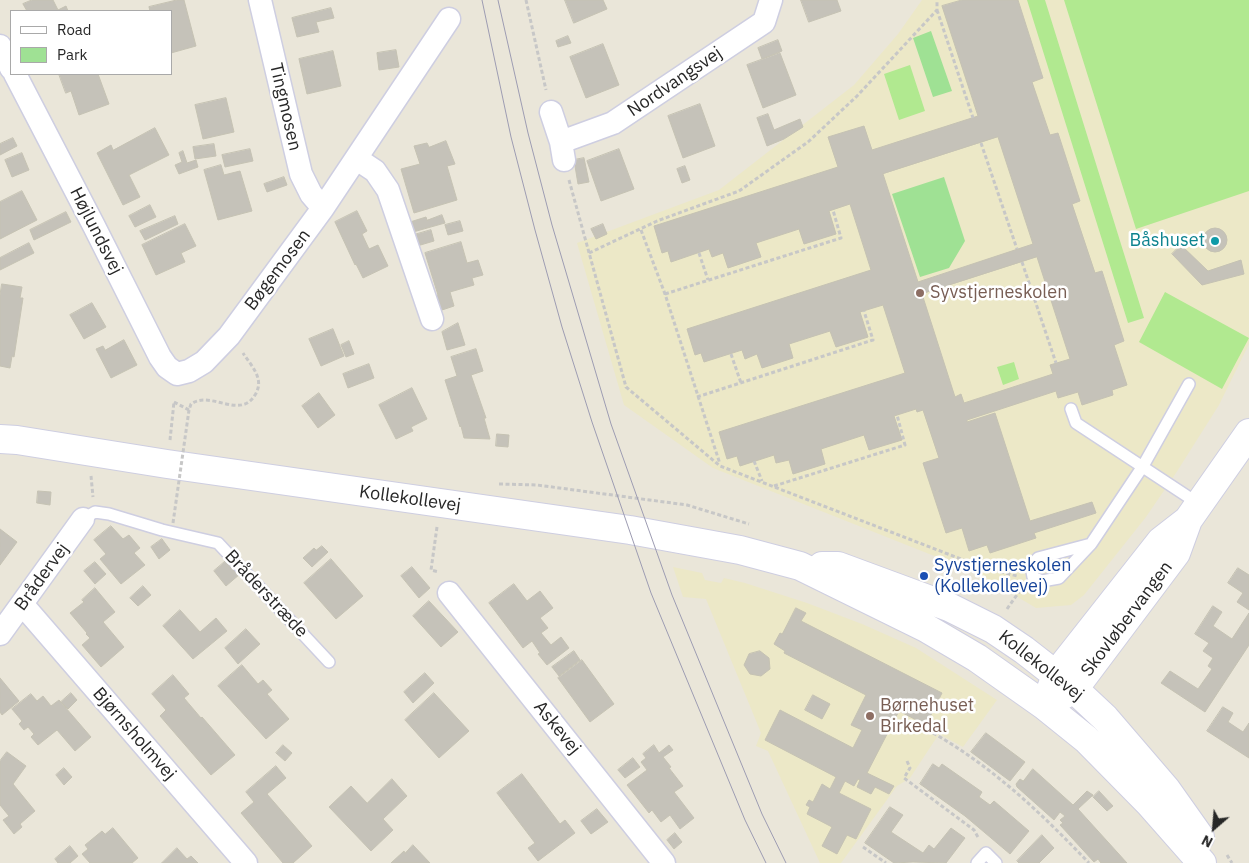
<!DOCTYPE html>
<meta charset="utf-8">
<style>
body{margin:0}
#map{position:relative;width:1249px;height:863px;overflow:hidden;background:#eae6d9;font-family:"IBM Plex Sans",sans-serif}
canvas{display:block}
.legend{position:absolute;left:10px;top:10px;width:162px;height:65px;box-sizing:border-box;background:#fff;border:1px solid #a9a9a9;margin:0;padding:6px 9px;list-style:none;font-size:15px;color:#272727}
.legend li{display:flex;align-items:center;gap:10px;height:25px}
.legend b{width:25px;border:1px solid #a9a9a9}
.north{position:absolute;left:1189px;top:803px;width:50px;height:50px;-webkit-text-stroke:4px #fff;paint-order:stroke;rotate:207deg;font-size:14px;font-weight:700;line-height:20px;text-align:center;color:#272727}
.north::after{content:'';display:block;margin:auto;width:18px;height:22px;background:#272727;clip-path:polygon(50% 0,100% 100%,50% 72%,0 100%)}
</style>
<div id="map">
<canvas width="1249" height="863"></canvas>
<ul class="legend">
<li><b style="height:6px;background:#fff"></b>Road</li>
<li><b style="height:14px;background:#9fe194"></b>Park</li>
</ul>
<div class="north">N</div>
</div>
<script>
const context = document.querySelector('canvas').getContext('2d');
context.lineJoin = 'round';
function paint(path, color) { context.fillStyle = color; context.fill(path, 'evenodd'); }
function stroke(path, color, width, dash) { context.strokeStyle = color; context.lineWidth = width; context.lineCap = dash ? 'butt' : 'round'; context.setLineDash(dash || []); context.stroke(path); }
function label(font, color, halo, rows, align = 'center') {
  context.font = font + ' "IBM Plex Sans",sans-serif'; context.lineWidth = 5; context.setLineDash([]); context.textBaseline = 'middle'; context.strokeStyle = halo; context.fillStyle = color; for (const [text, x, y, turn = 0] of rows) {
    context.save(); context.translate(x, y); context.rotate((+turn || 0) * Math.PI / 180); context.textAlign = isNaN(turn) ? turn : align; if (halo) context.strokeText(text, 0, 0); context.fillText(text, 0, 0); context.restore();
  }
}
paint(new Path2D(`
 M922 0H1249V344L1219 405 1176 473 1146 517 1084 595 1071 605 1036 608 977 573 713 468 624 405 577 243 719 190 854 85 898 34Z
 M673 567 702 573 705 580 721 583 724 578 745 583 807 603 862 624 916 648 997 700 963 747 939 734 910 778 897 786 841 863H820L768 751 756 746 761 733 706 599 683 597Z`), '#ece8c7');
paint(new Path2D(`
 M931 31 952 91 933 97 913 38Z
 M944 177 965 241 949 268 920 277 892 194Z`), '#9fe194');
paint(new Path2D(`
 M1027 0H1045L1144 318 1128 323Z
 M1064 0H1249V191L1136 229Z
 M910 65 925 111 899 120 884 74Z
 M1165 292 1249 338 1222 389 1139 342Z
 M1014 362 1019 379 1003 385 997 367Z`), '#b1e990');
const building = new Path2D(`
 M32 0H53L58 10 66 6 68 11H27L23 4Z
 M177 0H184L196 46 171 53V11H150L149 7Z
 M565 0H603L607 9 574 23Z
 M801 0H837L841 11 809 22Z
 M962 0H1018L1043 78 1032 82 1050 135 1058 133 1080 201 1072 204 1095 273 1102 271 1124 341 1114 345 1127 385 1112 390 1113 395 1082 405 1078 392 1058 398 1056 391 967 420V422L995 413 1030 521 1092 502 1096 513 1034 533 1036 538 990 553 987 545 969 551 962 528 946 533 923 463 939 458 923 410 917 412 916 409 894 416 902 440 869 450 864 435 821 449 825 464 793 474 789 460 776 463 774 455 740 466 737 456 727 459 719 432 905 373 883 305 860 312 868 337 836 347 830 331 789 344 793 358 762 368 757 354 745 359 742 350 704 362 701 353 695 355 687 329 871 270 850 204 829 211 836 234 804 244 799 229 756 243 761 257 728 268 723 253 712 257 709 249 671 262 668 251 662 253 654 226 838 167 828 137 864 126 872 150 978 116 942 6ZM998 137 1033 244 918 282 883 174ZM1037 257 1070 359 1050 365 1053 374 964 403 961 394 955 397 922 294Z
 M331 8 334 18 316 22 319 32 297 37 292 18Z
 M568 36 571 43 558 47 556 41Z
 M778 40 782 51 762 59 758 48Z
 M603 44 619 85 586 98 570 57Z
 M396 50 399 67 379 70 377 53Z
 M333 51 341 86 307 94 299 59Z
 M780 53 796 95 763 108 747 65Z
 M59 74H98L109 104 79 115 71 91 66 93Z
 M226 98 234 132 203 139 195 105Z
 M700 104 715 146 683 158 668 116Z
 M768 114 774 130 800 119 803 127 784 139 767 146 757 118Z
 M155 128 169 155 129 175 140 197 123 205 97 153 111 145 113 150Z
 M13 138 17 146 0 155V144Z
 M446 141 455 164 447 166 457 200 414 213 401 169 420 164 414 146 427 143 429 147Z
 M214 144 216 156 195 159 193 147Z
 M250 149 253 161 225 167 222 155Z
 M619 149 634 189 601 201 587 161Z
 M183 151 187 163 196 160 198 167 179 174 175 165 182 162 179 153Z
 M22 153 29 170 12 177 5 160Z
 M584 158 589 182 578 184 574 160Z
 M221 165 224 175 240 171 252 211 218 220 204 170Z
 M685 166 690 180 682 183 677 169Z
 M284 177 287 185 267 192 264 184Z
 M22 191 37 220 0 239V202Z
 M150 205 156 217 135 227 129 216Z
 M357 211 367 231 362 234 369 249 378 245 388 266 363 278 356 264 355 265 335 222Z
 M66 212 71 222 34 240 30 230Z
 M442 215 445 223 413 232 410 222 426 217 427 220Z
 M175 216 178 224 145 240 140 231Z
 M460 221 463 231 448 235 445 225Z
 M185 224 196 246 181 253 185 262 156 275 142 245Z
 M603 224 607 234 596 239 591 229Z
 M1203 240a12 12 0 1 1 24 0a12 12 0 1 1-24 0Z
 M431 230 434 241 417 246 414 235Z
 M461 242 467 263 478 260 483 275 472 278 474 285 450 292 454 306 436 312 432 297 438 295 425 253Z
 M29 243 34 253 0 270V258Z
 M1181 245 1208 271 1241 260 1244 274 1202 285 1172 254Z
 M2 284 22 287 20 298H23L14 357 12 356 10 368 0 366V295Z
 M92 303 106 327 84 339 70 315Z
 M458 323 465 345 447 350 442 332Z
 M333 329 344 356 321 366 309 339Z
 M124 340 137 365 111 378 96 349 103 346 105 350Z
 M349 341 354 354 346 357 341 345Z
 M476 349 483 371 471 375 486 418H484L490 439 464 438 461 426 460 427 445 380 457 376 451 357Z
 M369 364 374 378 348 388 343 374Z
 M412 388 427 419 411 427 413 431 396 439 379 405Z
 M319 393 335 415 318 428 302 406Z
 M497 434 509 435 508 447 496 446Z
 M38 491 51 492 50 505 37 503Z
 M111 526 123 539 129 535 140 548 134 553 145 565 121 584 100 559 106 554 94 540Z
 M0 529 17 542 0 565Z
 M162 539 170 550 159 559 151 547Z
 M322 546 328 552 312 567 303 558 314 548 316 550Z
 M228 559 240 574 226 586 214 571Z
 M331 559 363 596 336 619 304 583Z
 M95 562 106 574 95 584 84 571Z
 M412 567 430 588 419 598 401 576Z
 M1238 568 1249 575V610L1237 602 1243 593 1228 583Z
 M514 584 527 601 540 591 553 608 540 618 548 628 541 633 551 645 561 637 569 648 547 665 538 654 540 653 532 641 523 648 489 603Z
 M143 586 151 595 138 606 130 598Z
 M95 588 115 612 103 622 124 647 101 667 82 645 90 638 86 634 87 633 70 613 84 602 82 600Z
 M429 601 458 632 441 647 413 616Z
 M1213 606 1222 612 1213 626 1232 639 1249 613V645L1205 712 1161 683 1170 671 1198 689 1212 669 1208 666 1213 658 1203 651 1209 643 1195 634Z
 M796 608 806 613 801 621 942 693 930 717 932 718 926 725 899 711 867 773 894 786 889 794 875 787 871 794 857 787 860 780 858 779 854 786 845 781 839 793 871 809 856 839 847 835 837 854 822 846 832 827 807 814 810 807 806 805 809 800 813 802 822 784 830 789 836 777 765 740 780 710 853 748 862 730 851 725 866 695 784 653 785 651 774 644 780 633 782 634Z
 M180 610 200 632 216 618 227 631 193 659 163 626Z
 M246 629 260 644 238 664 225 648Z
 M574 651 580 660 559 676 552 667Z
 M760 651 769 658 770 669 761 676 750 674 744 665 749 654Z
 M582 660 614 704 590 722 558 678Z
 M242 665 258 684 263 680 272 690 267 694 289 719 266 739 218 686Z
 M425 673 434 683 413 703 404 692Z
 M173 675 189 694 184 698 201 718 202 717 235 755 211 775 160 716 166 710 152 694Z
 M0 678 19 701 2 715 0 712Z
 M71 693 77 700 68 709 61 702Z
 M434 693 469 731 439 758 405 720Z
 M31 694 37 701 43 696 51 706 59 700 91 737 75 751 57 730 38 745 31 737 34 734 28 727 24 730 19 724 22 721 12 709Z
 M813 695 830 704 822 719 805 710Z
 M1223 707 1233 713 1228 722 1243 732 1249 723V758L1207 731Z
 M986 733 1025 762 1010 781 971 752Z
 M283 745 292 753 285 761 276 753Z
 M654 745 659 753 669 745 673 750 663 757 671 767 669 768 683 786 674 792 694 818 680 829 670 815 661 822 652 810 649 813 627 785 647 770 641 762 646 758 643 754Z
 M7 752 26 766 13 784 35 811 20 824 22 827 14 834 3 820 9 816 0 805V761Z
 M633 758 640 767 625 778 618 770Z
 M933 764 939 768 942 764 982 792 979 797 990 805 994 801 1029 831 1010 854 965 816 920 784Z
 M276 766 286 778 267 794 312 846 293 863H283L241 813 254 802 246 792Z
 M64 768 72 777 64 785 56 775Z
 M1033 769 1073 805 1087 791 1093 795 1078 809 1127 863H1101L1098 859 1094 862 1060 825 1063 823 1060 820 1065 816 1060 812 1054 820 1017 787 1016 784 1020 779 1023 781Z
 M522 774 560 824 565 820 575 833 538 861 528 848 535 843 497 793Z
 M392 779 407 796 383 819 393 830 371 851 329 807 351 786 367 803Z
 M1099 791 1113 806 1107 811 1093 797Z
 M890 807 903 815 891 832 923 853 929 845 934 849 951 828 965 838 946 863 913 862 894 863 865 843Z
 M597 809 608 822 591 834 581 821Z
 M113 828 138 858 132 863H90L82 854 88 849 85 845 102 831 105 834Z
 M675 833 682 842 674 849 667 840Z
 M1042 835 1054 848 1039 863H1019L1017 861Z
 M413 845 430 863H391L404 851 405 853Z
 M70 846 78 856 70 863H58L55 859Z
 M177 848 187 859 191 856 198 863H162Z`);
paint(building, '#c5c2b9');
stroke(building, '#c5c2b3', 1);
const lane = new Path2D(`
 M1071 409 1076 423 1199 504
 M83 519 95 512 109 514 162 530 218 543 329 662
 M1091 544 1038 558 1031 566 1033 577 1042 581 1059 578 1091 544 1143 466 1189 384
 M977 863 986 853 996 863`);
const street = new Path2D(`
 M260 0 301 174 311 194 323 208
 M0 46 11 68
 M15 74 94 226 160 357 167 367 177 374 189 371 204 362 229 336 323 208 449 19
 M551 112 561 142 564 160
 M561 142 613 123 764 22 771 0
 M357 159 375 171 388 190 432 319
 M449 593 664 863
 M22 604 246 863
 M0 634 83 519`);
const secondary = new Path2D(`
 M0 439 17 440 167 464 630 530 740 550 800 566 926 628 977 658 1045 706 1086 739 1150 804 1202 863
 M822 566H838L949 607 993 629 1024 650 1074 689 1105 718 1166 789 1200 837
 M1050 692 1056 675 1065 663 1161 541 1188 520 1249 433
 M1058 698 1074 689 1176 553 1188 520`);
stroke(lane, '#cecee1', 14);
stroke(street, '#cecee1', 25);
stroke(secondary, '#cecee1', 30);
stroke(new Path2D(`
 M526 0 546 90
 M937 10 973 118
 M981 143 1017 249
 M569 180 626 387 720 466 979 566 1017 576
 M641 230 665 294 720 464
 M589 253 657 221 739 191 808 142 857 96 937 10V0
 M699 253 708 280
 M1022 262 1056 363
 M665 294 841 238 833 210
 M731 354 741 383
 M697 397 873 340 864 311
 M174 402 189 410 191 404C211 390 240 420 255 395 265 379 252 367 243 353
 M170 440 174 402
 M754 461 762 481
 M91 476 93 497
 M499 484 537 485 687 505 749 524
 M774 486 905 445 897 415
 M437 527 431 570 439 572
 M1007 609 1021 589
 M933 733C993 767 1042 814 1089 863
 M907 761 910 768 904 778 974 830 979 839
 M863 847 886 863
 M1227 855 1232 863`), '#c7c7c7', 3, [4, 2.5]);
stroke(lane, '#fff', 11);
stroke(street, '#fff', 22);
stroke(secondary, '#fff', 28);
stroke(new Path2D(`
 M482 0 511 137 535 230 562 327 592 422 651 593 745 820 766 863
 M498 0 528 133 552 225 611 424 672 595 762 814 786 863`), '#9d9cb2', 1);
stroke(new Path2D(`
 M173 523 189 410`), '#c7c7c7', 3, [4, 2.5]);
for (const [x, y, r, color] of [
 [1215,241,5,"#0f9aa8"],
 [920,293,5,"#8d6e63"],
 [924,576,5,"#1a4fb4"],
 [870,716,5,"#8d6e63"]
]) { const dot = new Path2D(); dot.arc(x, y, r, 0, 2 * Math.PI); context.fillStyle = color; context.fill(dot); stroke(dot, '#fff', 2); }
label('18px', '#272727', '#fff', [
 ["Nordvangsvej",675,82,-34],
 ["Tingmosen",285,107,77],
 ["Højlundsvej",96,231,63],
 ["Bøgemosen",278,270,-53],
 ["Kollekollevej",410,499,8],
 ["Brådervej",42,577,-54],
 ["Bråderstræde",266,594,47],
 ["Skovløbervangen",1127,619,-53],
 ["Kollekollevej",1041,666,38],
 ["Askevej",557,728,51],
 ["Bjørnsholmvej",134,734,49]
]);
label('18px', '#0d838f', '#fff', [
 ["Båshuset",1205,241]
], 'right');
label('18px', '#785e54', '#fff', [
 ["Syvstjerneskolen",930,293],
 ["Børnehuset",880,706],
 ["Birkedal",880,727]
], 'left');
label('18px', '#164399', '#fff', [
 ["Syvstjerneskolen",934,566],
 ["(Kollekollevej)",934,587]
], 'left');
</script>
